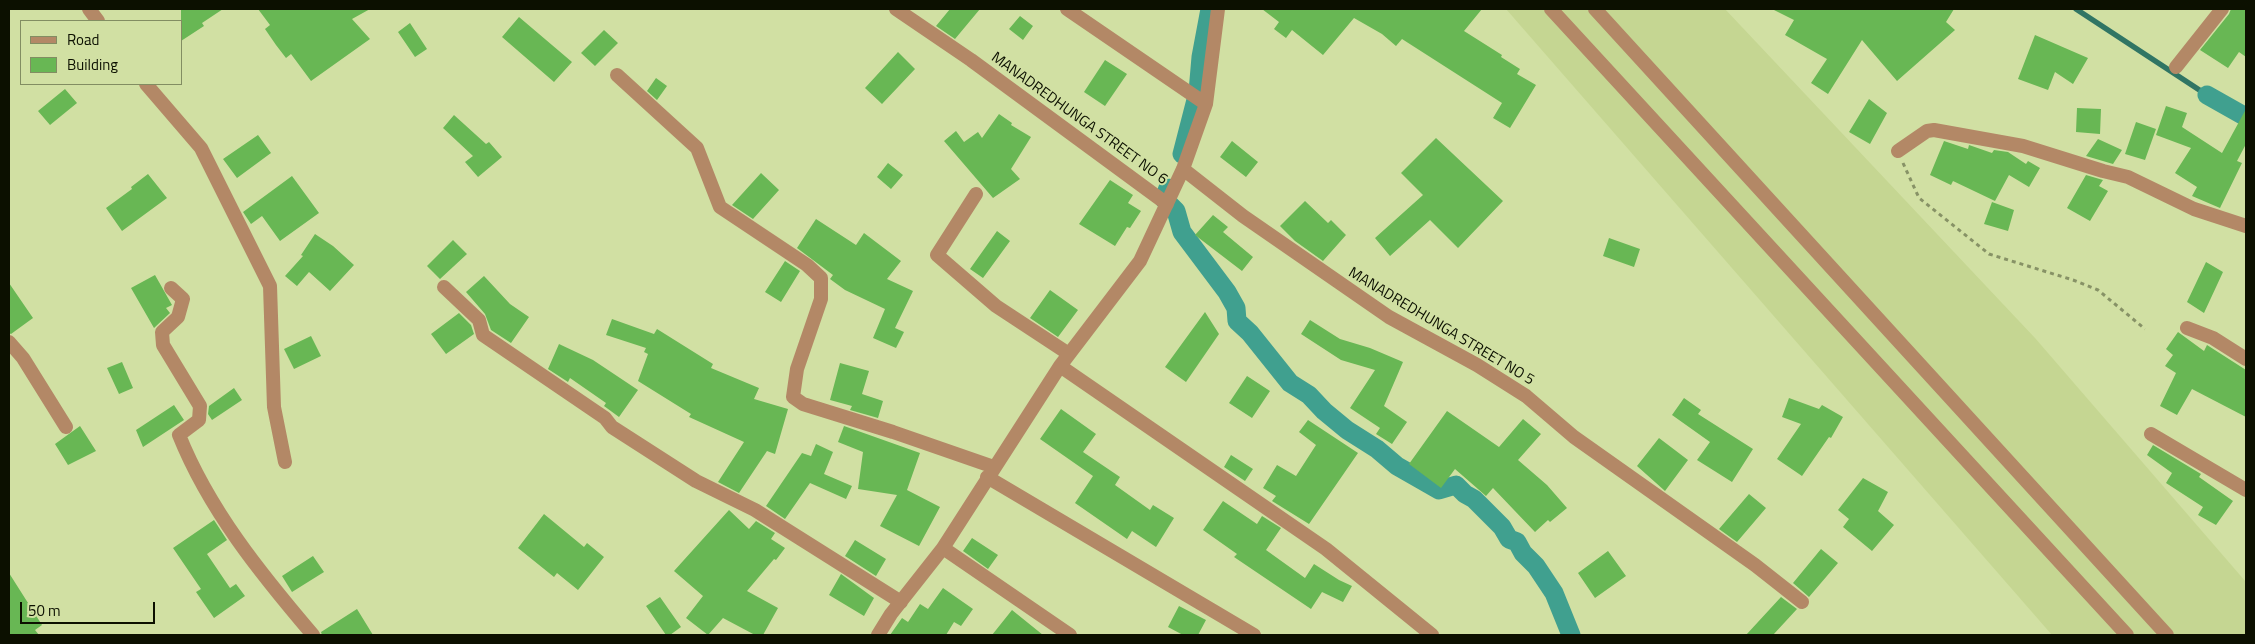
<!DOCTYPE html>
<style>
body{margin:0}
#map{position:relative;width:2255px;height:644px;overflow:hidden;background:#d1e0a3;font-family:"Titillium Web",sans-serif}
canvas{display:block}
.frame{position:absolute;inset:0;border:10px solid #0c1000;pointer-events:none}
.legend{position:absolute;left:20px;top:20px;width:162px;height:65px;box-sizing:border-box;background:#d1e0a3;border:1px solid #828d62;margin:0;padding:6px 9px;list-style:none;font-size:15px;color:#0c1000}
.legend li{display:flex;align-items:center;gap:10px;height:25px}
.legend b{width:25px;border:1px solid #828d62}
.scale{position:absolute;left:20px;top:602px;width:135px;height:22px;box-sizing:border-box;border:2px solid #0c1000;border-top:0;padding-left:6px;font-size:15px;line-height:18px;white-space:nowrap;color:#0c1000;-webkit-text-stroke:4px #d1e0a3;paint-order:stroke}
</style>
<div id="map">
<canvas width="2255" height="644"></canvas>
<div class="frame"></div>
<ul class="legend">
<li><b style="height:6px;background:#b38866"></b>Road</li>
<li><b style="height:14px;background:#68b754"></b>Building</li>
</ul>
<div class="scale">50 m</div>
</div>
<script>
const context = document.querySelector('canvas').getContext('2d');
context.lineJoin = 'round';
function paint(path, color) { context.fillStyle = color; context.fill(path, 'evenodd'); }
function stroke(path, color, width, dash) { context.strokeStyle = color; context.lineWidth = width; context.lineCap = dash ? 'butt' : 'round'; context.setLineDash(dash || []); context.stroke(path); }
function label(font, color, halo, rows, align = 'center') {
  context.font = font + ' "Titillium Web",sans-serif'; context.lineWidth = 4; context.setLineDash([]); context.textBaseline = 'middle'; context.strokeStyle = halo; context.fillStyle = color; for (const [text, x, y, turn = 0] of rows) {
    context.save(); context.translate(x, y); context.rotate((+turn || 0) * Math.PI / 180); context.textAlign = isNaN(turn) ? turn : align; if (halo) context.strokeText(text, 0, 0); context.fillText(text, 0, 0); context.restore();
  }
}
paint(new Path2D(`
 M1506 9H1725L2035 338 2246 582V635H2052Z`), '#c5d692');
stroke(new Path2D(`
 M2076 9 2207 95`), '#307564', 5.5);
stroke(new Path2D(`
 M2207 95 2246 117
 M1182 154 1198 92 1201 57 1210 9
 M1168 188 1164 199 1176 211 1182 232 1227 292 1236 308 1237 321 1250 333 1290 383 1309 395 1324 411 1347 430 1377 449 1397 466 1439 490 1456 485 1465 494 1474 499 1502 527 1509 539 1517 542 1523 553 1536 566 1554 593 1571 635`), '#40a08f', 19);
paint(new Path2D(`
 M181 9H223L202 23 204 26 181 41Z
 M258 9H370L352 19 370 39 311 81 291 54 286 58 276 45 265 29 270 25Z
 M950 9H980L955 39 936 26Z
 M1262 9H1482L1464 31 1502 55 1501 57 1520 69 1517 74 1536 85 1510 128 1493 118 1502 103 1402 39 1396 46 1382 34 1354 18 1323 55 1292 30 1286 38 1274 29 1279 22Z
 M1772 9H1954L1946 22 1955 30 1897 81 1862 40 1828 94 1811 83 1827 59 1785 35 1794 20Z
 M2231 9H2246V57L2239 52 2228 68 2200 50 2229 14Z
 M1020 16 1033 26 1023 40 1009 29Z
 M519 17 572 62 554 82 502 37Z
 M410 23 427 49 415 57 398 32Z
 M604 30 618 43 595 66 581 53Z
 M2035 35 2088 58 2073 84 2055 72 2048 90 2018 79Z
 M898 52 915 69 882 104 865 88Z
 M1105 60 1127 74 1105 106 1084 92Z
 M656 78 667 86 657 100 647 91Z
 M65 89 77 103 50 125 38 111Z
 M1869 99 1887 113 1870 144 1849 132Z
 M2166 106 2187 113 2182 127 2222 153 2246 109V144L2237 161 2242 163 2220 208 2192 196 2197 187 2175 173 2191 148 2156 135Z
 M2077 108 2101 109 2100 134 2076 132Z
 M999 114 1012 123 1011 125 1031 137 1011 169 1020 179 993 198 944 141 956 131 964 142 978 132 982 138Z
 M454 115 486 144 489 142 502 157 478 177 465 162 473 156 443 128Z
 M2136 122 2156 129 2145 160 2125 154Z
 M258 135 271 153 237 178 223 159Z
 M1436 138 1503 201 1458 248 1430 220 1390 256 1375 238 1423 195 1401 173Z
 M2098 139 2122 150 2113 164 2086 156Z
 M1232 141 1258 162 1246 177 1220 157Z
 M1944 141 1968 149 1969 145 1992 153 1994 150 2008 152 2026 164 2028 161 2040 168 2029 187 2009 175 1995 201 1953 181 1951 185 1930 175Z
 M888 163 903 175 891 189 877 177Z
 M761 173 779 190 753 219 732 205Z
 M148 174 167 198 122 231 106 208 132 189 131 187Z
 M2086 175 2103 180 2099 186 2108 191 2090 221 2067 208Z
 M292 176 319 213 280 241 262 216 251 224 243 212Z
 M1110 180 1133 195 1128 203 1141 211 1130 228 1127 227 1115 246 1079 224Z
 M1305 201 1328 223 1331 220 1346 235 1323 261 1295 241 1280 226Z
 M1992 202 2014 210 2008 231 1984 224Z
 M1213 215 1228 227 1223 232 1253 257 1242 271 1195 235Z
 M816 219 856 245 864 233 901 261 887 279 913 291 895 328 904 332 896 348 873 338 885 309 845 290 830 279 833 275 797 248Z
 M997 231 1010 241 983 278 970 269Z
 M315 234 333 246 354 265 330 291 309 272 297 286 285 276 303 256 301 255Z
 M1609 238 1640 249 1634 267 1603 256Z
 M453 240 467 254 440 279 427 266Z
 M785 261 800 271 781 302 765 292Z
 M2206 262 2223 272 2204 313 2187 302Z
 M155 275 172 305 166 308 170 313 154 328 131 288Z
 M484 276 510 304 529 317 511 343 491 330 485 314 466 292Z
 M9 283 33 318 11 334 9 333Z
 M1050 290 1078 310 1058 337 1030 318Z
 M1205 312 1219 334 1186 382 1165 367Z
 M459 313 471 325 474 334 446 354 431 334Z
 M612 319 654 334 657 329 713 364 711 368 759 388 754 399 788 409 775 454 767 451 739 493 718 482 744 442 689 417 691 414 638 381 648 354 644 352 646 348 606 335Z
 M1310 320 1340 339 1370 348 1403 362 1384 406 1407 422 1392 444 1376 434 1380 428 1350 408 1375 370 1341 360 1301 334Z
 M2178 332 2204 351 2207 345 2246 370V417L2192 389 2177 415 2160 406 2176 373 2165 366 2173 355 2166 349Z
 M311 336 321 356 294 369 284 349Z
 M559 344 593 360 638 390 619 417 604 406 606 403 570 378 568 382 548 369Z
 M122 362 133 388 119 394 107 368Z
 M840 363 869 371 862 394 883 401 878 418 850 410 852 406 830 400Z
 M1247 376 1270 391 1252 418 1229 403Z
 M234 388 242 400 212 420 208 414 209 406Z
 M1684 398 1701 410 1698 414 1753 449 1732 482 1697 460 1710 442 1672 415Z
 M1789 398 1819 409 1822 405 1843 417 1831 438 1829 437 1802 476 1777 459 1801 424 1782 417Z
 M174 405 184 420 143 447 136 430Z
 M1061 409 1096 434 1083 452 1120 477 1115 485 1150 510 1153 505 1174 518 1156 547 1132 531 1127 539 1075 503 1093 476 1040 439Z
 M1447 411 1499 447 1523 419 1541 434 1518 460 1547 485 1567 508 1550 522 1548 520 1535 532 1493 488 1486 496 1455 469 1441 488 1409 464Z
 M1308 420 1358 453 1309 524 1272 501 1276 496 1263 488 1277 465 1296 476 1316 445 1299 432Z
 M80 426 96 451 68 465 55 444Z
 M844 426 920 453 907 490 940 507 919 546 880 526 897 495 858 489 863 452 838 442Z
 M1659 438 1688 460 1665 491 1637 466Z
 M816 444 833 452 824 474 852 486 846 499 810 483 785 519 766 506 802 453 811 456Z
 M2153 445 2201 474 2199 477 2233 501 2216 525 2198 515 2203 507 2166 483 2172 473 2147 455Z
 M1231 455 1253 469 1245 481 1224 467Z
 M1863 478 1888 492 1878 511 1894 525 1872 551 1843 527 1849 519 1838 510Z
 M1749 494 1766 508 1737 542 1719 529Z
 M1223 501 1257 524 1262 516 1281 528 1266 550 1305 578 1314 564 1339 580 1352 586 1343 602 1322 592 1311 609 1234 557 1237 554 1203 530Z
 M729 510 749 529 756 521 775 533 771 539 785 548 776 560 774 559 747 591 778 608 763 635H755L723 618 708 635 686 618 703 596 674 571Z
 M544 514 584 547 587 543 604 557 578 590 557 573 554 577 518 548Z
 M214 520 227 540 207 554 230 588 236 584 245 596 214 618 196 592 201 589 173 548Z
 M972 538 998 555 988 569 963 551Z
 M855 540 886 559 876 576 845 556Z
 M1821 549 1838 563 1809 597 1793 583Z
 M1608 551 1626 576 1595 598 1578 573Z
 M313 556 324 572 292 592 282 576Z
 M9 573 42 625 35 630 39 635H9Z
 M841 574 874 598 864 616 829 595Z
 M943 588 973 609 961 626 954 622 946 635H890L902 618 908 622 920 604 928 609Z
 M660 597 681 627 670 635H666L646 606Z
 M1781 597 1797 609 1773 635H1746Z
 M1179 606 1206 620 1198 635H1183L1168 627Z
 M357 609 373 635H322L321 632Z
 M1012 610 1043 635H992Z`), '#68b754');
stroke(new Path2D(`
 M1903 163 1919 198 1989 254 2073 280 2098 290 2145 329`), '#879266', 3, [4, 4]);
stroke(new Path2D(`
 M89 9 98 21
 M896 9 971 60 1167 204
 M1067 9 1206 104
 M2176 67 2222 9
 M617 75 697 148 720 207 807 265 821 278V299L797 369 793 397 803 404 893 432 994 467
 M146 84 201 148 270 286 274 407 285 462
 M1898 151 1927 131 1934 130 2023 146 2103 171 2128 177 2194 209 2246 226
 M1183 169 1243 216 1389 317 1477 365 1526 396 1574 437 1755 565 1802 602
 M976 194 937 255 996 306 1069 354
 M444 287 479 320 483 335 605 418 612 427 696 481 755 510 901 602
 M171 288 183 299 178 317 162 332 163 345 200 406 199 420 179 435C209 510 261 574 313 635
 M2187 328 2213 338 2246 359
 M9 342 23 358 66 427
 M1060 366 1326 549 1432 635
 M2151 434 2246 490
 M987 477 1254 635
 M943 548 1070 635
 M878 635 891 614 943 548 1060 366 1140 261 1183 169 1206 104 1218 9`), '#b38866', 14);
stroke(new Path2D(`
 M1551 9 2127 635
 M1595 9 2167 635`), '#b38866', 14);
label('15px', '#0c1000', '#d1e0a3', [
 ["MANADREDHUNGA STREET NO 6",1079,119,36],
 ["MANADREDHUNGA STREET NO 5",1441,327,31]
]);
</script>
